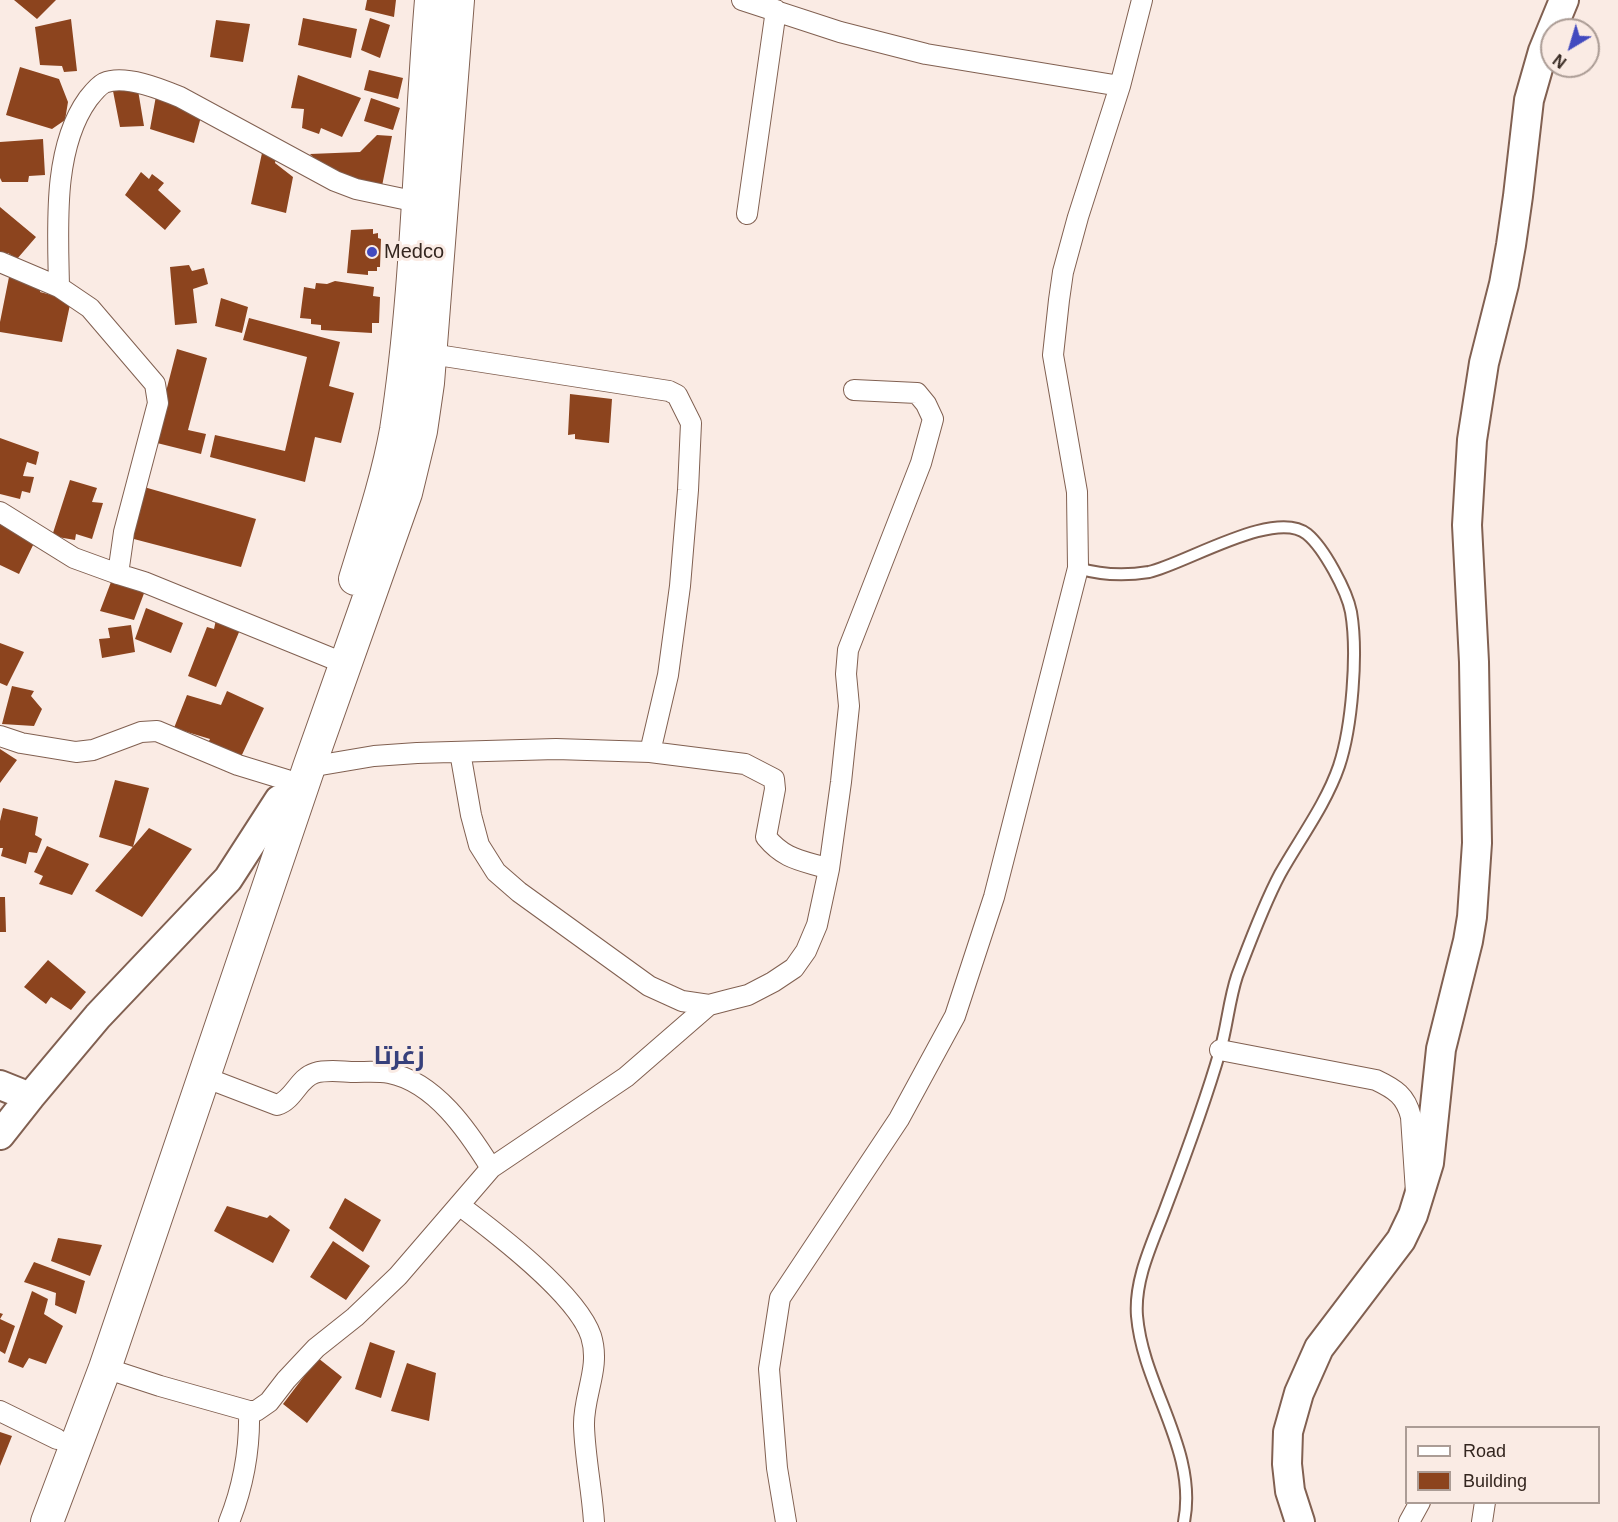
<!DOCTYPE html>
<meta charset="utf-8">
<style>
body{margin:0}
#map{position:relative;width:1618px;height:1522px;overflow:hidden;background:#faebe4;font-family:Helvetica,sans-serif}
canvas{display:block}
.legend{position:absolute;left:1405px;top:1426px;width:195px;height:78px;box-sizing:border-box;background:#faebe4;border:2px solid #ab9c95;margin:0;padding:8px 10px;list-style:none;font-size:18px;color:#34261f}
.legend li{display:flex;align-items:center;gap:12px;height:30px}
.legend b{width:30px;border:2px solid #ab9c95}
.north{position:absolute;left:1540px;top:18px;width:60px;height:60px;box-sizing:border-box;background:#faebe4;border:2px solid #ab9c95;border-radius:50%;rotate:218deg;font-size:16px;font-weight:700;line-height:24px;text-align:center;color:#34261f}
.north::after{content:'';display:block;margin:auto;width:21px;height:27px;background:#424abf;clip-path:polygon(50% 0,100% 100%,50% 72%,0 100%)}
</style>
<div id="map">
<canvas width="1618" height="1522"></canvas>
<ul class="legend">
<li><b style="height:8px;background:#fff"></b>Road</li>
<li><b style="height:16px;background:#8c441e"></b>Building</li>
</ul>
<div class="north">N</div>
</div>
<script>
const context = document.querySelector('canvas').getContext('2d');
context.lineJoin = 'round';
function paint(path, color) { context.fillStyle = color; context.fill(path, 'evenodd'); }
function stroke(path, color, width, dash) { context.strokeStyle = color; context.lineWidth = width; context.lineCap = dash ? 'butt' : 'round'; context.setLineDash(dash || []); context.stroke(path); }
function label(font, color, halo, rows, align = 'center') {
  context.font = font + ' Helvetica,Cairo,sans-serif'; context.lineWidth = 6; context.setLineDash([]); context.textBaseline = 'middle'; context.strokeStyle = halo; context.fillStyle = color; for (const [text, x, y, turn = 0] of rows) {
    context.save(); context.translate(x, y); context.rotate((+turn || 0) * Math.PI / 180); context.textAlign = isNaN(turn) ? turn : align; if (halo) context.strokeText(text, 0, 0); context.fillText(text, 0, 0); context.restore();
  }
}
paint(new Path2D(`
 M14 0H56L37 19Z
 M367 0H396L394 17 365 10Z
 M303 18 357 29 351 58 298 45Z
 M370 18 390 25 380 58 361 50Z
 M71 19 77 71 64 72 62 66 40 65 35 27Z
 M216 20 250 24 243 62 210 57Z
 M20 67 59 79 68 102 65 120 52 129 6 115Z
 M369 70 403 78 398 99 364 90Z
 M298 75 361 98 342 137 321 128 319 134 302 128 304 109 291 108Z
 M138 90 144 126 120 127 113 91Z
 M156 96 202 113 194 143 150 129Z
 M371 98 400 108 393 130 364 121Z
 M377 135 392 136 382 186 341 179 326 170 310 154 360 152Z
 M43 139 45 175 29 176 28 182H2L0 178V142Z
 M262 153 276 158 275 163 293 177 286 213 251 204Z
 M141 172 149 179 152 174 164 183 158 190 181 211 165 230 125 195Z
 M0 207 36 237 17 259 8 253 4 257 0 253Z
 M373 229V234L378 233V238L381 239 380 267H377V271H368V275L347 273 351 230Z
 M189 265 192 271 204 268 208 284 193 289 197 323 175 325 170 267Z
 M9 277 41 282 40 292 71 300 62 342 0 332V322Z
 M335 281 374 287 373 296 380 297 379 323H372V333L321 330V325L311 324V319L300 318 304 287 315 289 316 283 327 284Z
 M221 298 248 307 242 333 215 326Z
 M249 318 340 342 329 386 354 393 341 443 315 437 305 482 210 457 215 435 285 451 307 357 243 340Z
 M177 349 207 358 188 430 206 434 201 454 153 442Z
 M570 394 612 399 609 443 575 439V434L568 435Z
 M0 438 39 452 36 465 27 462 23 476 34 477 30 493 22 491 20 499 0 494Z
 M70 480 97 488 92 502 103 503 92 539 76 534 75 540 52 536Z
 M144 487 256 519 241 567 130 538Z
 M0 523 36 539 19 574 0 565Z
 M111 582 146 588 134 620 100 611Z
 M146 608 183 623 171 653 135 639Z
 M217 615 242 625 216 687 188 676 207 627 214 629Z
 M131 625 135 652 102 658 99 639 110 638 108 628Z
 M0 643 24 652 7 686 0 683Z
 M12 686 34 691 31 696 42 709 34 726 2 724Z
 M227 691 264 708 240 759 207 745 210 739 174 728 187 695 221 705Z
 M0 749 17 760 0 783Z
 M115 780 149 788 133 847 99 837Z
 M3 808 38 817 35 835 42 839 37 853 29 852 26 864 1 856 3 848H0V821Z
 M149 828 192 849 142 917 95 891Z
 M47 846 89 864 72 895 39 884 43 876 34 872Z
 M0 897H5L6 932H0Z
 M48 960 86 992 71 1010 51 997 46 1004 24 987Z
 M345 1198 381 1220 363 1252 329 1228Z
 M227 1206 267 1218 270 1215 290 1230 273 1263 214 1231Z
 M58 1238 102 1245 90 1276 51 1261Z
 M333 1241 370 1266 346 1300 310 1277Z
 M34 1262 85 1281 76 1314 55 1305 56 1293 24 1282Z
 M32 1291 48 1299 44 1314 63 1326 46 1364 29 1358 23 1368 8 1362Z
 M0 1313 3 1314 0 1319 15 1326 5 1354 0 1351Z
 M370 1342 395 1351 381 1398 355 1389Z
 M318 1358 342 1377 307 1423 283 1404Z
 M407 1363 436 1373 429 1421 391 1411Z
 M0 1432 12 1436 0 1466Z`), '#8c441e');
const lane = new Path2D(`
 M1078 568C1101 575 1125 576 1149 572 1185 564 1275 508 1307 534 1324 548 1347 591 1351 612 1358 653 1352 727 1339 766 1326 804 1299 840 1280 874 1263 906 1250 942 1237 976 1229 1000 1227 1027 1220 1051 1205 1103 1186 1154 1167 1204 1154 1240 1134 1278 1137 1316 1143 1387 1198 1450 1184 1522`);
const street = new Path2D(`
 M742 0 840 32 926 54 1120 86
 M747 214 776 10
 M0 262 59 287 90 308 155 384 158 403 124 532 118 574 144 582 331 658
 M59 287C58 228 52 149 88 99 92 94 98 86 104 83 124 74 161 89 180 97L335 181 356 189 427 204
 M0 512 74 558 118 574
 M0 736 21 743 76 752 93 750 141 732 157 731 238 765 287 780
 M460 752 471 815 479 845 496 872 519 892 649 986 682 1001 709 1005 732 999 748 995 773 982 794 968 806 951 817 925 829 869 841 782 849 706 846 674 848 650 921 463 933 419 926 404 917 393 854 390
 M650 752 745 764 774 779 775 789 766 837C785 860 801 860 829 869
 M309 767 374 756 417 753 556 749 650 752 668 675 680 586 688 490 691 423 677 395 669 391 431 354
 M1220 1050 1376 1080C1395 1089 1406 1096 1411 1117L1416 1192
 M204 1077 277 1105C294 1100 298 1078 315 1073 328 1069 343 1072 356 1072 367 1072 378 1071 389 1073 435 1082 468 1131 491 1168
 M459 1205C495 1232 577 1294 591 1336 601 1368 583 1395 584 1426 585 1458 592 1490 594 1522
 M105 1368 160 1386 249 1411H256L269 1402 286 1380 316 1348 355 1317 398 1276 491 1168 626 1077 709 1005
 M0 1411 57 1439
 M229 1522C243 1487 250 1449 249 1411
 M786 1522 777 1468 769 1369 780 1298 899 1119 955 1016 994 897 1078 568 1077 492 1053 355 1059 300 1063 272 1078 217 1120 86 1142 0
 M1409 1522 1420 1502
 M1482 1522 1485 1502`);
const secondary = new Path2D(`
 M0 1085 30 1097
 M0 1135 30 1097 98 1016 228 879 279 800
 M1300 1522 1290 1491 1287 1464 1288 1432 1299 1393 1319 1348 1401 1240 1413 1215 1429 1163 1441 1049 1468 941 1472 917 1477 843 1474 662 1467 525 1472 440 1484 363 1504 284 1511 245 1518 196 1529 100 1543 51 1564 0`);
const primary = new Path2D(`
 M355 579C370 530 387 480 396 430 418 288 419 143 431 0
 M47 1522 105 1368 309 767 406 493 421 431 428 383 458 0`);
stroke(lane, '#816051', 14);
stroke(street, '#816051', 22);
stroke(secondary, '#816051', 32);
stroke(primary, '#816051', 34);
stroke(lane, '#fff', 10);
stroke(street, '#fff', 20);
stroke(secondary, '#fff', 28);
stroke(primary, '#fff', 32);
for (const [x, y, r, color] of [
 [372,252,6,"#424abf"]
]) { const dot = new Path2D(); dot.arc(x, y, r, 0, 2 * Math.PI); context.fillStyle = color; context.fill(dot); stroke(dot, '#faebe4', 2); }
label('20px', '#34261f', '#faebe4', [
 ["Medco",384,252]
], 'left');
label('bold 26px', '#37407b', '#faebe4', [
 ["زغرتا",399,1057]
]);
</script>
